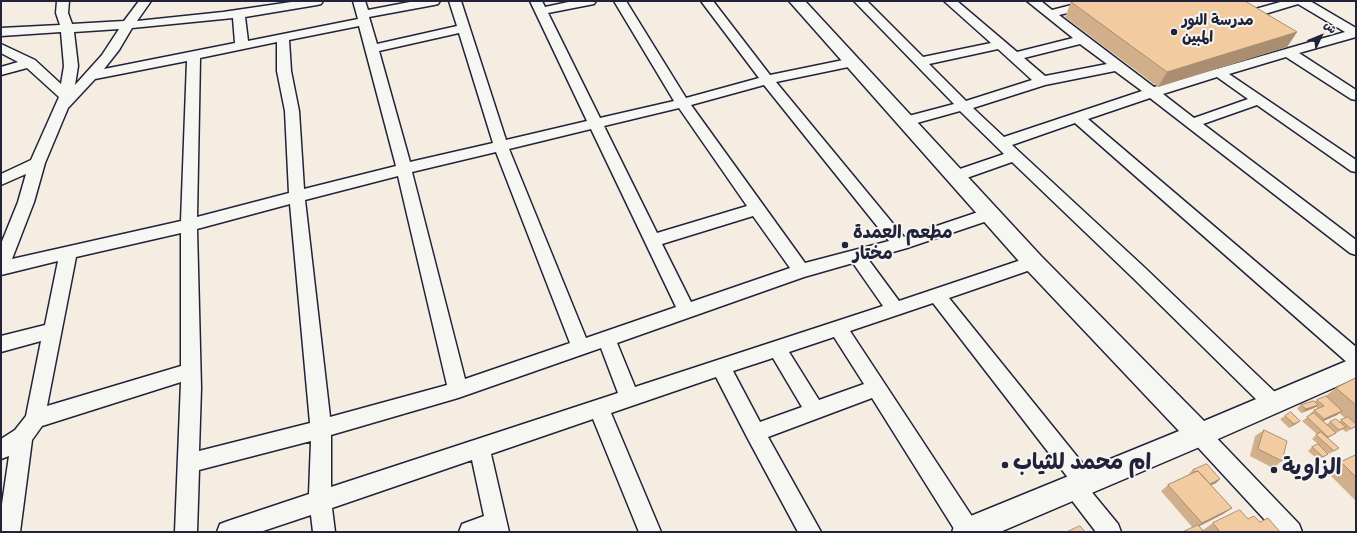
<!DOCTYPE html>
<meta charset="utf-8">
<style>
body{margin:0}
#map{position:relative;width:1357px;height:533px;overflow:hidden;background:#f5ede2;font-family:"Indie Flower","Playpen Sans Arabic",sans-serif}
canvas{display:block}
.frame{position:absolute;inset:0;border:2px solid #22223b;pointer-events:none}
.north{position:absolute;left:1301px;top:16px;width:40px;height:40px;-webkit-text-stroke:3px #f6f6f2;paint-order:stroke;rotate:47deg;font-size:11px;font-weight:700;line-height:16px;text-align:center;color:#22223b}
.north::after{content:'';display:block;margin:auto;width:14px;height:18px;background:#22223b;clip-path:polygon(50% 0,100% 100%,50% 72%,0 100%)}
</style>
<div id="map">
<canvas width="1357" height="533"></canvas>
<div class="frame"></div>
<div class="north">ش</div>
</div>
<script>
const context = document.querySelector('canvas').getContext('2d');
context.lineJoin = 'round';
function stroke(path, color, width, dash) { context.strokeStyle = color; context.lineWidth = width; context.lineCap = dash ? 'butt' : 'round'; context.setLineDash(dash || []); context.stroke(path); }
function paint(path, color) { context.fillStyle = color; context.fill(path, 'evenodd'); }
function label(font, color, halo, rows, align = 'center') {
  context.font = font + ' "Indie Flower","Playpen Sans Arabic",sans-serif'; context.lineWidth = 4; context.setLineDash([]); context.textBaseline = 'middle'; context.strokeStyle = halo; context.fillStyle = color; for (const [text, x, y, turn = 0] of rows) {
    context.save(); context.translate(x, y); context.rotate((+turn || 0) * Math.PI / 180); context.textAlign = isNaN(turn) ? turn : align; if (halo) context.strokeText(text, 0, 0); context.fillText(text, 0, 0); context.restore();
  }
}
const street = new Path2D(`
 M57 1H69L68 13 72 24 124 21 139 1H151L137 21 223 12 298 1H323L321 4 317 5 245 17 248 41 358 19 353 1H365L368 10 415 1H440L438 4 434 5 369 17 377 44 457 26 449 1H461L506 140 587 121 530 1H542L545 7 573 1H596L594 4 548 13 600 118 674 101 614 1H626L686 98 759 78 701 1H713L770 75 853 58 858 59 860 62 858 65 776 82 904 237 990 208 996 210 998 214 996 218 907 248 868 259 899 301 1033 256 1039 257 1041 262 1039 267 949 298 1092 475 1096 482 1092 489 1090 490 1118 524 1121 532H1096L1067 494 1063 487 1067 480 1069 479 933 303 850 331 977 524 980 532H956L872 398 768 437 821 532H798L748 439 716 377 611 413 661 532H639L593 419 491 454 509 532H459L462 524 484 516 472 460 332 508 335 532H313L311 515 260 532H217L220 524 228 521 309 494 311 441 199 470 197 532H175L181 382 42 426 32 440 20 532H1V511L9 456 1 459V439L15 430 26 416 41 341 1 352V336L45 325 58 261 1 275V244L18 202 26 174 1 185V174L31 160 59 97 27 68 1 75V67L18 62 1 53V44L35 60 61 84 64 66 61 32 1 36V28L60 25 56 13ZM233 18 235 43 104 69 119 50 132 28ZM359 26 396 166 304 189 299 111 291 71 289 40ZM119 29 102 55 75 85 78 66 74 32ZM459 33 493 143 410 162 379 51ZM277 42V71L285 111 289 193 197 217 200 58ZM187 61 181 221 12 259 34 202 45 163 68 108 95 79ZM764 85 889 241 805 263 691 105ZM679 108 747 206 657 233 604 126ZM591 129 676 307 586 338 509 149ZM496 152 570 343 465 379 412 172ZM398 176 447 385 330 417 305 200ZM290 204 310 423 199 451 201 388 197 229ZM753 216 790 268 691 302 662 244ZM181 233V366L47 406 76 257ZM853 263 883 306 635 387 617 343 804 277ZM834 337 864 384 819 400 789 352ZM601 348 618 393 331 487V435L458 398ZM773 358 802 407 760 422 733 371Z
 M854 1H867L923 57 991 43 944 1H957L1017 52 1073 38 1027 1H1041L1052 10 1087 1H1107L1105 4 1059 15 1154 87 1345 32 1298 4 1245 20 1241 19 1239 16 1241 13 1284 1H1310L1356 28V37L1299 53 1356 90V100L1351 99 1286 57 1229 74 1356 160V172L1351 171 1257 105 1203 124 1356 240V255L1350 253 1150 98 1088 119 1356 347V366L1349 364 1075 123 1012 145 1144 267 1280 397 1283 403 1280 409 1273 412 1266 409 1132 277 1012 162 961 180 956 181 951 180 948 176 951 172 1004 154 960 111 906 126 901 124 899 121 901 118 954 104ZM1080 44 1107 64 1045 76 1024 58ZM998 49 1032 80 966 101 929 64ZM1115 71 1142 91 1004 137 973 108 1045 85ZM1217 77 1248 99 1194 118 1163 94Z
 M1200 426 1207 428 1299 524 1302 532H1276L1193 442 1190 435 1193 428Z`);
const secondary = new Path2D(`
 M789 1H805L1041 256 1204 421 1356 357V378L1209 443 1000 532H952L956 522 1179 431 1025 268Z`);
stroke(street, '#22223b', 3);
stroke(secondary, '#22223b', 3);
paint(street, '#f6f6f2');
paint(secondary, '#f6f6f2');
paint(new Path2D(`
 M1071 2 1297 32 1287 47 1158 87 1065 17Z
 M1356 378V428L1355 427 1346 432 1342 429 1328 438 1339 448 1329 454 1319 445 1328 454 1318 460 1308 451 1312 447 1318 444 1312 439 1317 434 1302 421 1311 415 1310 414 1314 410 1318 409 1316 407 1314 408 1301 413 1297 408 1301 405 1315 401 1323 398 1336 388ZM1339 413 1345 418 1340 421 1330 422 1327 424 1323 421 1337 415Z
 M1285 416 1296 424 1289 428 1280 419Z
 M1264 430 1282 461 1273 468 1250 456 1255 436Z
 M1356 455V501L1326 471 1341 462Z
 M1193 470 1220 479 1216 483 1211 485 1232 508 1223 514 1199 526 1203 530 1213 523 1248 519 1260 522 1280 532H1183L1193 528 1161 491 1168 485 1190 474 1189 473Z`), '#d0af8a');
paint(new Path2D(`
 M1297 32 1287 47 1158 87 1167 72Z
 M1318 405 1314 408 1301 413 1306 409Z
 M1342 411 1337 415 1319 423 1324 419Z
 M1300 421 1296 424 1289 428 1294 424Z
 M1346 427 1331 436 1323 440 1328 437Z
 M1220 479 1216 483 1203 489 1207 486Z
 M1232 508 1223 514 1194 529 1202 523Z`), '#a98e71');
const building = new Path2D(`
 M1077 1H1245L1297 32 1167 72 1071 2Z
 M1356 378V405L1336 388Z
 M1326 396 1342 411 1324 419 1314 410 1324 406 1317 400Z
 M1314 401 1318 405 1306 409 1301 405Z
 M1291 412 1300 421 1294 424 1285 416Z
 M1314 413 1336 433 1328 437 1307 417Z
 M1348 417 1356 424V426L1351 429 1341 420Z
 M1336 419 1346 427 1339 430 1330 422Z
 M1264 430 1287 441 1282 461 1258 449Z
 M1321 432 1339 448 1334 451 1316 435Z
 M1318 444 1328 454 1323 457 1312 447Z
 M1356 455V477L1341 462Z
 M1207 464 1220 479 1210 484 1198 471 1195 472 1193 470Z
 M1198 471 1232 508 1202 523 1168 485Z
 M1240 510 1248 519 1254 516 1260 522 1268 518 1280 532H1220L1213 523Z
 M1198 525 1204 532H1183Z
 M1080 526 1085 532H1067Z`);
paint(building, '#f2cba1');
stroke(building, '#a98e71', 1);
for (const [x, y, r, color] of [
 [1174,32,4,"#22223b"],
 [845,245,4,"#22223b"],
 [1005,465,4,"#22223b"],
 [1274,470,4,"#22223b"]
]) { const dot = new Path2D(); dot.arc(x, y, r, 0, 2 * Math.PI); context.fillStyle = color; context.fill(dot); stroke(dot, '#f6f6f2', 1.5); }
label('bold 15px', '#22223b', '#f6f6f2', [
 ["مدرسة النور",1182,23],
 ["المبين",1182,40]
], 'left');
label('bold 18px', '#22223b', '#f6f6f2', [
 ["مطعم العمدة",853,235],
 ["مختار",853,256]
], 'left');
label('bold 22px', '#22223b', '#f6f6f2', [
 ["ام محمد للثياب",1013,465],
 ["الزاوية",1282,470]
], 'left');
</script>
